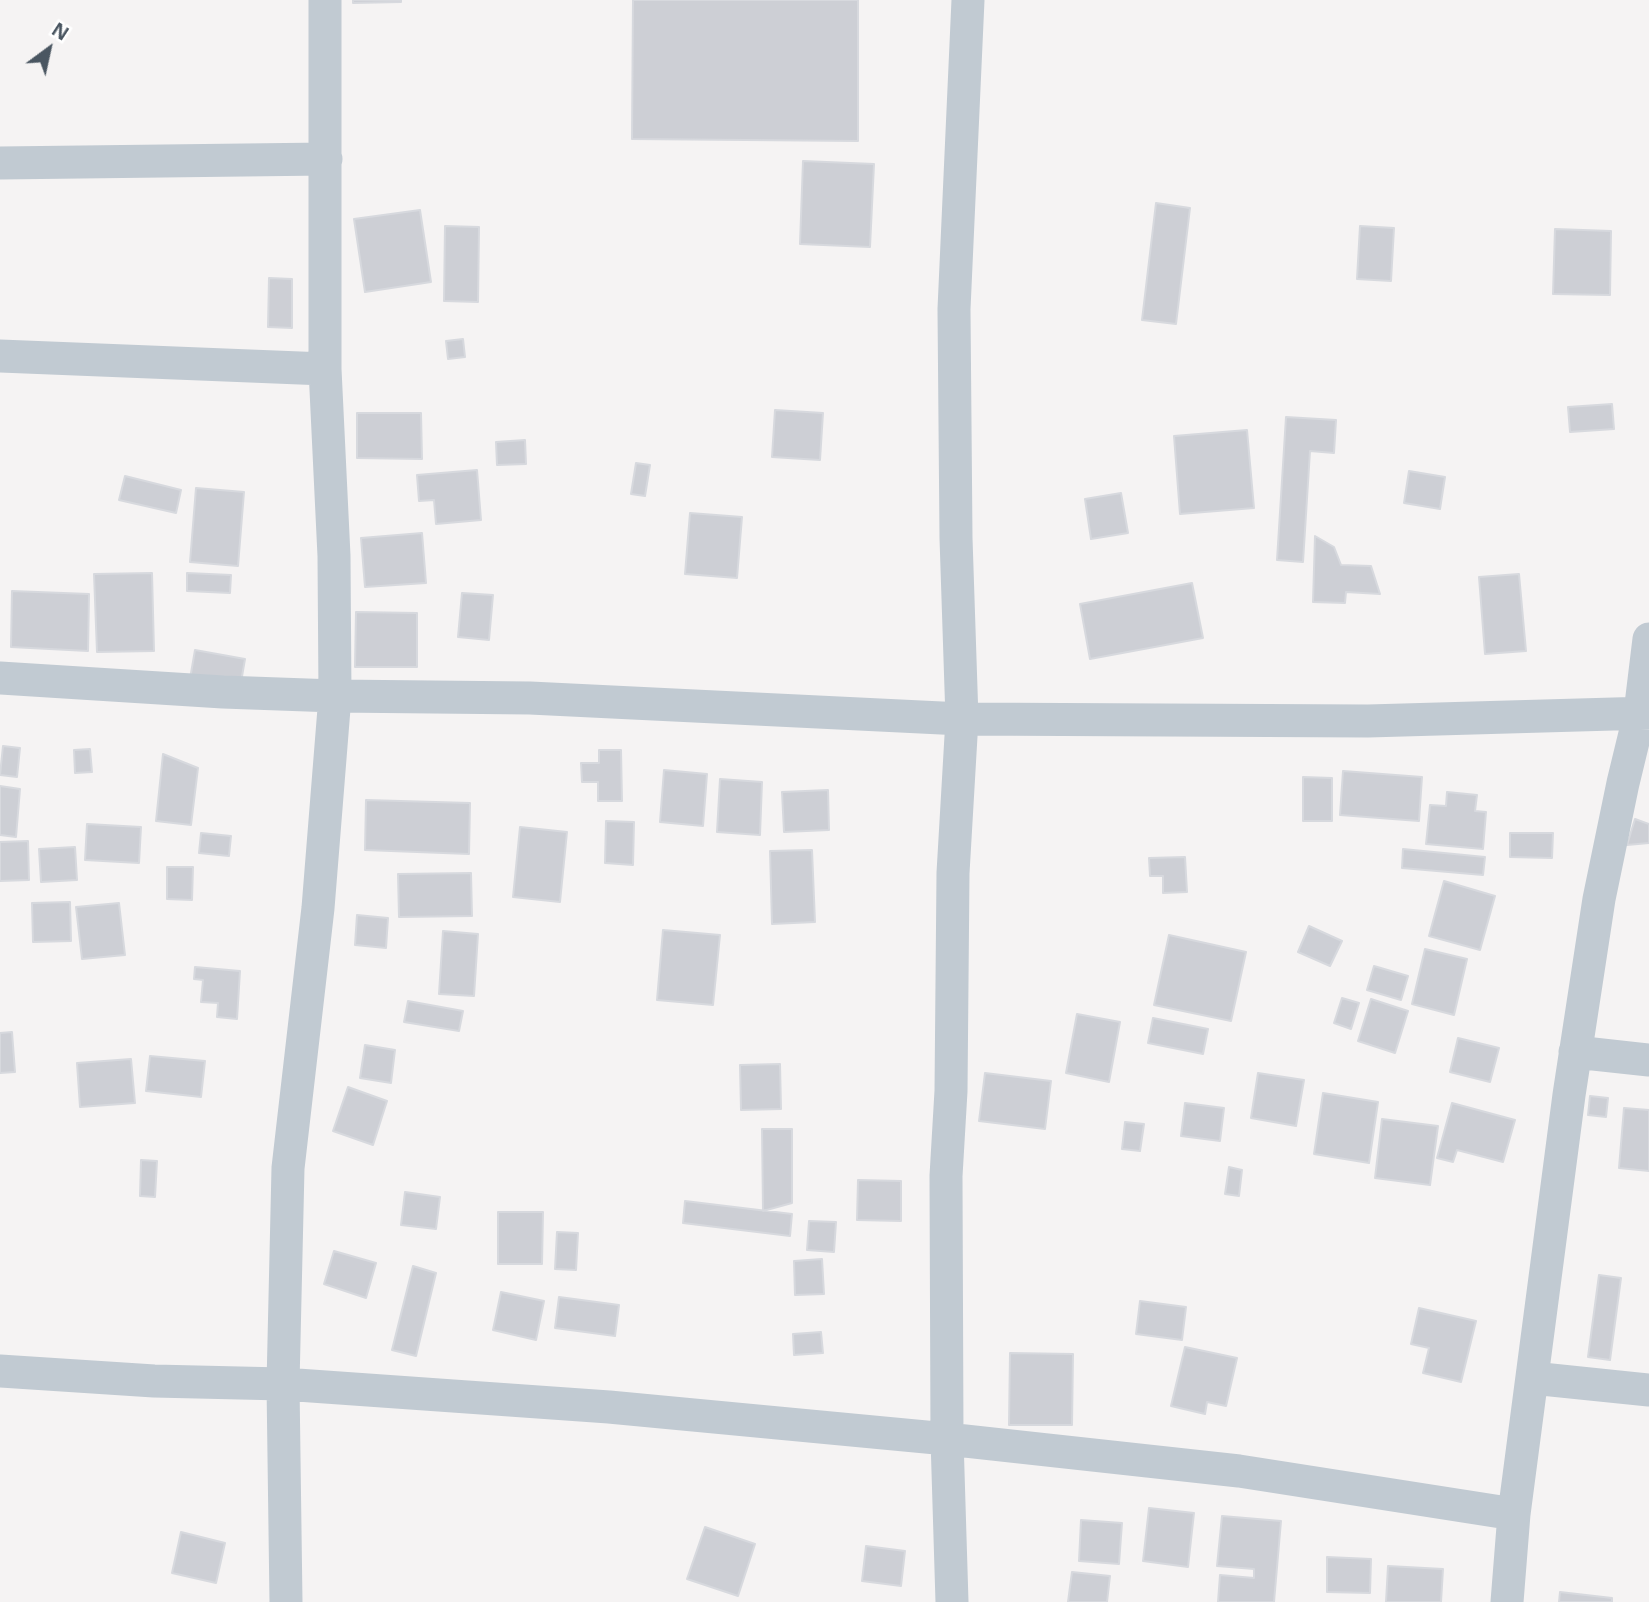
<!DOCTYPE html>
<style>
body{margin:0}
#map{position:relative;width:1649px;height:1602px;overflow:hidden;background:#f5f3f3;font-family:"Noto Sans",sans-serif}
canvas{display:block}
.north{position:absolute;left:14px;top:14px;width:70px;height:70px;-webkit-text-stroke:5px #fff;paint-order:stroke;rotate:33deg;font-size:19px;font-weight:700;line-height:28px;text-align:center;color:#4a5661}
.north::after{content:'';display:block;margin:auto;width:24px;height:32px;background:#4a5661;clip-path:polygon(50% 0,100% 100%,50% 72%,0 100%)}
</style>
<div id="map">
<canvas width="1649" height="1602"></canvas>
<div class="north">N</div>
</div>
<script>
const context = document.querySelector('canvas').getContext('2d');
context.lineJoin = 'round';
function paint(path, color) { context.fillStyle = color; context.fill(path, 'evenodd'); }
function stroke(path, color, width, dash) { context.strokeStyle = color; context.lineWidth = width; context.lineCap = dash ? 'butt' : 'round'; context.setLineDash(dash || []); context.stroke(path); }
const building = new Path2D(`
 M353 0H401V2L353 3Z
 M633 0H858V141L632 139Z
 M803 161 874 164 870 247 800 244Z
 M1156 203 1190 208 1176 324 1142 320Z
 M420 210 431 282 365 292 354 219Z
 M445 226 479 227 478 302 444 301Z
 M1360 226 1394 228 1391 281 1357 279Z
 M1555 229 1611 231 1610 295 1553 294Z
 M269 278 292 279V328L268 327Z
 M463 339 465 357 448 359 446 341Z
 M1612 404 1614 429 1570 432 1568 407Z
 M775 410 823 413 820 460 772 457Z
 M357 413H421L422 459 357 458Z
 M1286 417 1336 420 1334 453 1310 451 1303 562 1277 560Z
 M1247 430 1254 508 1180 514 1174 436Z
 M525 440 526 464 497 465 496 442Z
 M636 463 650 465 645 496 631 494Z
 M477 470 481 520 436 524 434 500 419 501 417 475Z
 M1409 471 1445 477 1440 509 1404 503Z
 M125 476 181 490 176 513 119 500Z
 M196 488 244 492 238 566 190 562Z
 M1121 493 1128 533 1091 539 1085 499Z
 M690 513 742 517 737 578 685 574Z
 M422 533 426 583 365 587 361 538Z
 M1315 536 1334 547 1341 565 1371 566 1380 594 1346 592 1345 603 1313 602Z
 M152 573 154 651 97 652 94 574Z
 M187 573 231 575 230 593 187 591Z
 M1519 574 1526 651 1485 654 1479 577Z
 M1192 583 1203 638 1090 659 1080 604Z
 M12 591 89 594 88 651 11 647Z
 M462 593 493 595 489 640 458 637Z
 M356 612 417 613V667H355Z
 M195 650 245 659 240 688 190 679Z
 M3 746 20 748 17 777 0 775Z
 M90 749 92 772 75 773 74 750Z
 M599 750H621L622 801H598V782H582L581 763H599Z
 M163 754 198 768 191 825 156 821Z
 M664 770 707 774 703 826 660 822Z
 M1343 771 1422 777 1419 821 1340 815Z
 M1303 777 1332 778V821H1303Z
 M720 779 762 782 760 835 717 832Z
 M0 786 20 789 16 837 0 835Z
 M828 790 829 830 784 832 782 792Z
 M1447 792 1477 795 1475 811 1486 812 1483 849 1426 844 1430 805 1446 806Z
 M366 800 470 803 469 854 365 850Z
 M1635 819 1649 824V843L1627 845Z
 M606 821 634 822 633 865 605 863Z
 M87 824 141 827 139 863 85 860Z
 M520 827 567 832 560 902 513 897Z
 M201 833 231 836 229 856 199 853Z
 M1510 833H1553L1552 858 1510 857Z
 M28 841 29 880 0 881V842Z
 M75 847 77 880 41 882 39 849Z
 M1403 849 1485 857 1483 875 1402 868Z
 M812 850 815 922 772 924 770 851Z
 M1185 857 1187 892 1163 893V876H1150L1149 858Z
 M167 867H193L192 900 167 899Z
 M471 873 472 916 399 917 398 874Z
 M1444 881 1495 896 1480 950 1429 936Z
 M70 902 71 941 33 942 32 903Z
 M119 903 125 955 82 959 76 907Z
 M357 915 388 918 386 948 355 945Z
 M1309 926 1342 941 1330 966 1298 952Z
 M663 930 720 935 713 1005 657 1000Z
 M443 931 478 934 474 996 439 994Z
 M1169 935 1246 952 1231 1021 1154 1005Z
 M1425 949 1467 959 1454 1015 1412 1004Z
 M1374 966 1408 976 1401 1000 1367 990Z
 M195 967 240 971 237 1019 217 1017 218 1003 201 1002 203 980 194 979Z
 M1342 998 1359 1003 1351 1029 1334 1023Z
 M1371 999 1408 1011 1395 1053 1358 1041Z
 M408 1001 463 1011 459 1031 404 1022Z
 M1077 1014 1120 1022 1109 1082 1066 1073Z
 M1153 1018 1208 1029 1203 1054 1148 1043Z
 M12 1032 15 1072 0 1073V1033Z
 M1458 1038 1499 1048 1490 1082 1450 1072Z
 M365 1045 395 1050 391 1083 360 1078Z
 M150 1056 205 1061 201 1097 146 1091Z
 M131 1059 135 1103 80 1107 77 1063Z
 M780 1064 781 1109 741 1110 740 1065Z
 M985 1073 1051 1081 1045 1129 979 1121Z
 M1258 1073 1304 1080 1296 1126 1251 1118Z
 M348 1087 387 1101 373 1145 333 1131Z
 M1323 1093 1378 1102 1369 1163 1314 1154Z
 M1590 1096 1608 1098 1606 1117 1588 1115Z
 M1185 1103 1224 1108 1220 1141 1181 1136Z
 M1452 1103 1515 1120 1503 1162 1457 1150 1453 1162 1437 1158Z
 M1624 1108 1649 1110V1171L1619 1168Z
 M1382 1119 1438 1126 1430 1185 1375 1178Z
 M1125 1122 1144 1124 1140 1151 1122 1149Z
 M762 1129H792V1203L763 1211Z
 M141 1160 157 1161 155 1197 140 1196Z
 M1229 1167 1242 1170 1239 1196 1225 1194Z
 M858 1180 901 1181V1221L857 1220Z
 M405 1192 440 1197 436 1229 401 1225Z
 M685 1201 792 1214 790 1236 683 1223Z
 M498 1212H543L542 1264H498Z
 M809 1221 836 1222 834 1252 807 1250Z
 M557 1232 578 1233 576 1270 555 1269Z
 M334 1251 376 1263 366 1298 324 1284Z
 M822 1259 824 1294 795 1295 794 1261Z
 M413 1266 436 1273 416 1356 392 1350Z
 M1599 1275 1621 1278 1610 1360 1588 1357Z
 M501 1292 544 1301 536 1340 493 1330Z
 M559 1297 619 1305 615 1336 555 1328Z
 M1140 1301 1186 1307 1182 1340 1136 1334Z
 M1419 1308 1476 1321 1461 1382 1423 1373 1429 1348 1411 1344Z
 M821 1332 823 1353 794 1355 793 1334Z
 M1185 1347 1237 1358 1226 1406 1207 1402 1205 1414 1171 1406Z
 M1010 1353 1073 1354 1072 1425H1009Z
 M1149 1508 1194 1513 1188 1567 1143 1561Z
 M1222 1516 1281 1521 1274 1602H1218L1220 1575 1254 1578V1569L1217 1566Z
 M1081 1520 1122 1523 1119 1564 1079 1561Z
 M705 1527 755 1544 738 1596 687 1579Z
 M181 1532 225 1543 216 1583 172 1573Z
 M866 1546 905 1551 901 1586 862 1581Z
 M1327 1557 1371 1559 1370 1593 1327 1592Z
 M1388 1566 1443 1569 1441 1602H1386Z
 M1072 1572 1110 1576 1107 1602H1068Z
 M1560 1592 1612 1598V1602H1559Z`);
paint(building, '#cdcfd5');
stroke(building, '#d7d9de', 2);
stroke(new Path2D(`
 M0 163 326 159
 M0 356 325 369
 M0 678 223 692 335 696 530 698 962 719 1368 721 1649 713
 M1575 1052 1649 1060
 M0 1371 154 1381 283 1384 609 1407 947 1439 1239 1471 1514 1514
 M1532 1378 1649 1390
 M286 1602 283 1384 288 1168 318 908 335 696 334 556 325 369V0
 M952 1602 947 1439 946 1176 951 1091 953 873 962 719 956 538 954 309 968 0
 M1507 1602 1514 1514 1569 1095 1599 899 1623 783 1640 713 1649 639`), '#c1cad2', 33);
</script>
